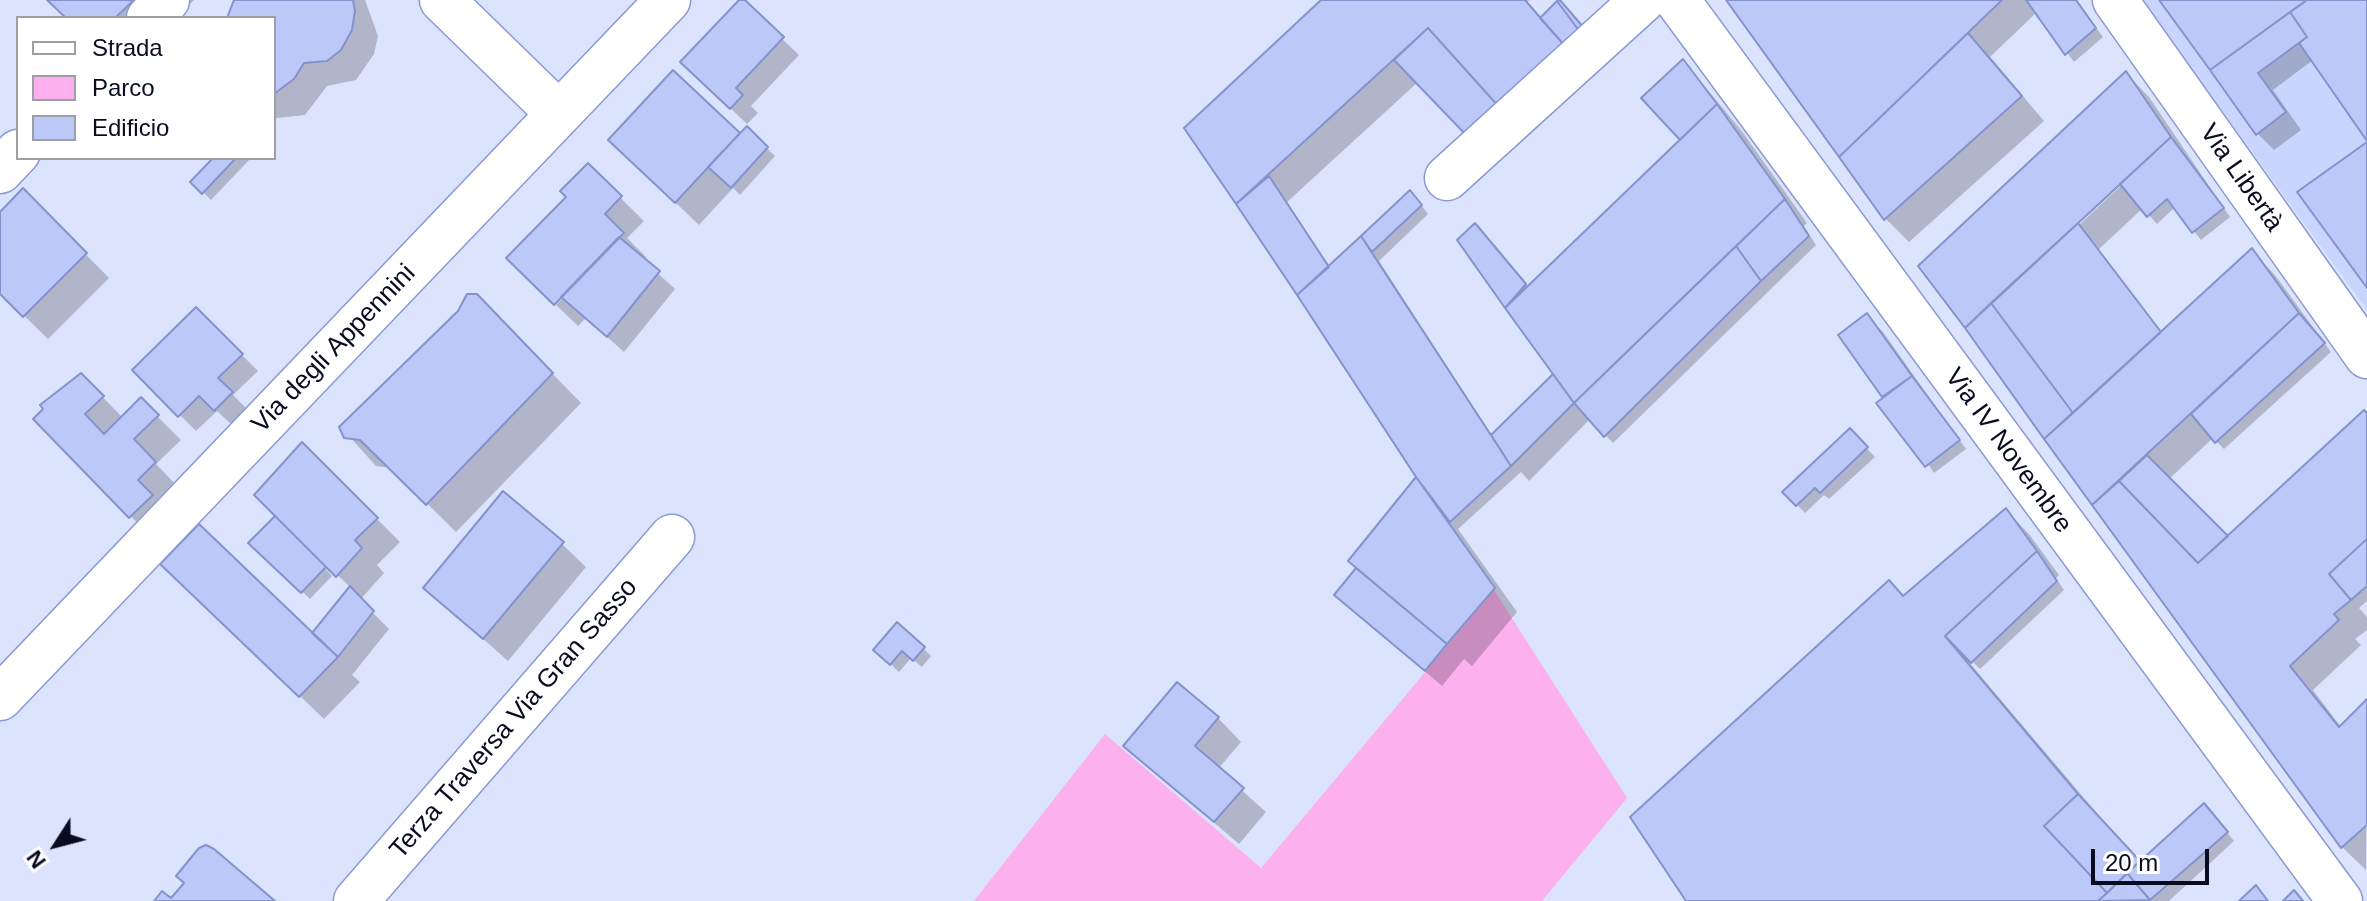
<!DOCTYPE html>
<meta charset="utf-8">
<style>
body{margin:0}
#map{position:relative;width:2367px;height:901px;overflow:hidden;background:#dce3fc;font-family:Arial,sans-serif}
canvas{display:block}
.legend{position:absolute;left:16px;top:16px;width:260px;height:144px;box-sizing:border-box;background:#fff;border:2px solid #9d9ea6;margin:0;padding:10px 14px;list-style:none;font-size:24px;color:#090c21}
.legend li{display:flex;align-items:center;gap:16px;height:40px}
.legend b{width:40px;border:2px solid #9d9ea6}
.north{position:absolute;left:16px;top:805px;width:80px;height:80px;-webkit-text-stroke:6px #fff;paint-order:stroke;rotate:234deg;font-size:22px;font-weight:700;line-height:32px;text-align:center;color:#090c21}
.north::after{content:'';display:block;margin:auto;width:28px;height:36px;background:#090c21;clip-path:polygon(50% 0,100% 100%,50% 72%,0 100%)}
.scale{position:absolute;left:2091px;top:849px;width:118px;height:36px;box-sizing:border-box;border:4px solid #090c21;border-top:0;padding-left:10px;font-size:24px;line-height:28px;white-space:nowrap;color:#090c21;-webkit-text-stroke:6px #fff;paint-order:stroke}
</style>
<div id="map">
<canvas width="2367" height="901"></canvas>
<ul class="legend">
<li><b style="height:10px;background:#fff"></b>Strada</li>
<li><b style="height:22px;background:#fcb0ee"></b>Parco</li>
<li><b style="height:22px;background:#bbc8f8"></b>Edificio</li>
</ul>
<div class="north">N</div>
<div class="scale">20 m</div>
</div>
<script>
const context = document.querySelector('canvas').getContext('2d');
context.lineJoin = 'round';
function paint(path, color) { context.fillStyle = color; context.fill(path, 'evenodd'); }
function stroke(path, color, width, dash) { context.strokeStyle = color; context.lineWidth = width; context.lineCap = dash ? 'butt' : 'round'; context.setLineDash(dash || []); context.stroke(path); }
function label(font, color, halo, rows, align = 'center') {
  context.font = font + ' Arial,sans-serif'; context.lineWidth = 6; context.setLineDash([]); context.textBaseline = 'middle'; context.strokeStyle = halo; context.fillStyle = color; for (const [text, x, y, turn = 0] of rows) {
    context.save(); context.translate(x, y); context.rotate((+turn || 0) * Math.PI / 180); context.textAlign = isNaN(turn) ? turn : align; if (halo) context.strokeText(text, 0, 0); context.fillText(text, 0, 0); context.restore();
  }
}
paint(new Path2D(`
 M2142 0H2367V310Z`), '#cad5fe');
paint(new Path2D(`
 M1494 590 1627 798 1542 901H974L1105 734 1261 868Z`), '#fcb0ee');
paint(new Path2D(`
 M50 0H194L175 18H68Z
 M238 0H365L378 36 374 54 356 80 327 86 305 115 276 118 274 18H231L232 4Z
 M741 0 799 55 751 106 758 113 747 124 699 78Z
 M1324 0H1530L1527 2 1542 19 1567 9 1418 82 1287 202 1330 268 1410 193 1418 201 1428 214 1379 261 1493 437 1561 382 1460 241 1483 233 1529 288 1683 140 1691 70 1741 130 1807 223 1804 226 1816 245 1613 443 1590 419 1529 481 1521 472 1458 529 1517 612 1472 666 1464 659 1442 686 1337 595 1416 480 1435 496 1238 202Z
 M1729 0H2076L2103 37 2074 62 2037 12 1990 57 2044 121 1909 242 1886 219Z
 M2162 0H2367V138L2313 60 2273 90 2301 130 2274 150 2258 134Z
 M674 73 740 136 747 129 775 156 740 195 733 188 699 225 634 163Z
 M2126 73 2149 97 2230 217 2201 240 2175 207 2157 224 2143 208 2098 250 2162 333 2252 251 2275 275 2331 352 2224 449 2213 438 2169 479 2228 538 2367 416V601L2359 608 2367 617V630L2355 639 2361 645 2313 690 2341 727 2367 702 2366 870 2342 847 1966 327ZM2126 176 2128 179 2078 226 2075 223Z
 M216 158H251L211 200 193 182Z
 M588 166 644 221 627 238 646 257 643 260 675 289 624 352 586 318 578 326 556 305 564 297 569 197Z
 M23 191 109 278 48 339 0 292V214Z
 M196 309 258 371 233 395 248 410 232 425 217 411 196 431 135 370Z
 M1867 316 1883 332 1966 449 1934 473 1884 396Z
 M506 326 581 403 456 532 391 468 376 466 341 427 345 420 355 418Z
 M81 375 123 418 141 400 181 440 156 464 178 487 154 540 36 419Z
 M1850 431 1875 457 1829 499 1824 495 1805 513 1785 492Z
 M303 445 400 542 377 565 384 573 360 600 389 629 352 675 360 682 324 719 187 587 313 636 351 588 322 560 319 562 332 576 310 599 259 550 278 516Z
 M2006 511 2029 534 2059 575 2056 578 2064 590 1980 669 1969 658 1967 660 2140 864 2212 814 2234 841 2169 901H1689L1904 597Z
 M562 544 586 567 508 661 426 588Z
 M924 649 931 656 922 667 911 658 899 672 876 650Z
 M1218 718 1241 742 1218 769 1266 812 1239 844 1125 746Z`), '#0003');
const building = new Path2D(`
 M47 0H134L115 18H66Z
 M234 0H353L355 11 352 30 341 50 327 61 304 63 294 79 274 94V18H227Z
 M739 0H745L784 37 736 88 743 95 730 109 680 62Z
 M1321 0H1525L1565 46 1500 108 1428 28 1236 204 1184 128Z
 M1560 0 1584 28 1580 32 1557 1Z
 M1726 0H2002L1839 157Z
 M2026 0H2076L2096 28 2065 55Z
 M2159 0H2307L2210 70Z
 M2307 0H2367V141L2299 43 2307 37 2290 12Z
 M1557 1 1580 32 1565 46 1540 18Z
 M2290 12 2307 37 2258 73 2286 112 2256 135 2210 70Z
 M1428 28 1500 108 1468 137 1394 60Z
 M1968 33 2022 96 1884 220 1839 157Z
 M1683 59 1717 104 1680 140 1641 98Z
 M673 70 740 133 675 203 608 140Z
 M2126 71 2171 137 1965 328 1918 266Z
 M1717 104 1785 199 1574 403 1505 308Z
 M747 126 768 147 731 188 708 167Z
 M2171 137 2224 208 2192 233 2167 199 2147 217 2120 184Z
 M2367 142V288L2297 192Z
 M213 158H236L202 194 190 182Z
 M588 163 622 196 605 214 624 233 554 305 506 258 566 197 560 191Z
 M1269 176 1329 267 1297 295 1236 204Z
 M23 188 87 253 23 317 0 294V212Z
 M1410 190 1422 205 1372 252 1361 236Z
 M1785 199 1809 236 1761 281 1736 246Z
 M1475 223 1526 284 1505 308 1457 240Z
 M2078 223 2161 332 2073 413 1991 303Z
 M1361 236 1511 466 1450 522 1416 477 1297 295Z
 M619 237 660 271 607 337 561 297Z
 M1736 246 1761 281 1604 437 1574 403Z
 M2252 248 2299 313 2092 505 2044 439Z
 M467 294H477L553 373 426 505 360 440 344 438 339 427 458 311Z
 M1991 303 2073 413 2044 439 1965 328Z
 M196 307 243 354 218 378 233 392 214 411 199 396 178 417 132 370Z
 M1867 313 1912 376 1882 397 1838 335Z
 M2299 313 2325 343 2215 443 2191 414Z
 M81 373 104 396 85 414 104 434 141 397 159 415 134 439 156 462 138 480 153 495 129 518 33 419 43 409 40 405Z
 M1553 374 1574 403 1511 466 1491 435Z
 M1912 376 1960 440 1925 467 1876 403Z
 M2364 410 2367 413V539L2329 574 2351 600 2334 614 2339 620 2290 666 2339 727 2367 699V825L2341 848 2092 505 2119 481 2198 563Z
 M1850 428 1868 447 1820 493 1815 488 1796 506 1782 492Z
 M302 442 378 518 355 540 362 548 336 577 254 495Z
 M2147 455 2228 536 2198 563 2119 481Z
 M1416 477 1495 588 1447 644 1348 561Z
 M503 491 564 542 483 639 423 588Z
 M2006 508 2037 551 1945 636 2078 794 2044 826 2107 893 2098 901H1686L1630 817 1889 580 1903 596Z
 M275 516 326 567 301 593 248 543Z
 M199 524 338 657 299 697 160 564Z
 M2367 539V586L2351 600 2329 574Z
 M2037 551 2057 581 1971 663 1945 636Z
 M1356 568 1447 644 1425 671 1334 595Z
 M350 586 374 611 338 657 312 633Z
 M897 622 925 647 913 661 902 651 890 665 873 650Z
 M1177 682 1219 717 1195 746 1244 788 1214 822 1123 746Z
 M2078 794 2140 861 2107 893 2044 826Z
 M2204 803 2228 832 2150 900 2127 873Z
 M206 845 214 849 275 901H154L162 891 171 898 184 883 176 876 199 848Z
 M2127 873 2150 900 2098 901 2107 893Z
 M2256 885 2268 901H2239Z
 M2294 890 2303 901H2283Z`);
paint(building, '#bbc8f8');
stroke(building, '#8592cb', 2);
const minor = new Path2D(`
 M442 0 559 114
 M1677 0 2340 901
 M2115 0 2367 356
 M149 18 167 0
 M0 171 18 152
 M1447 178 1643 0
 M0 698 668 0
 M356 901 672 537`);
stroke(minor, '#8c9ad4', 47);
stroke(minor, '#fff', 44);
label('26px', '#090c21', '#fff', [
 ["Via Libertà",2241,178,55],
 ["Via degli Appennini",334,349,-46],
 ["Via IV Novembre",2008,451,54],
 ["Terza Traversa Via Gran Sasso",514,719,-49]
]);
</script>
